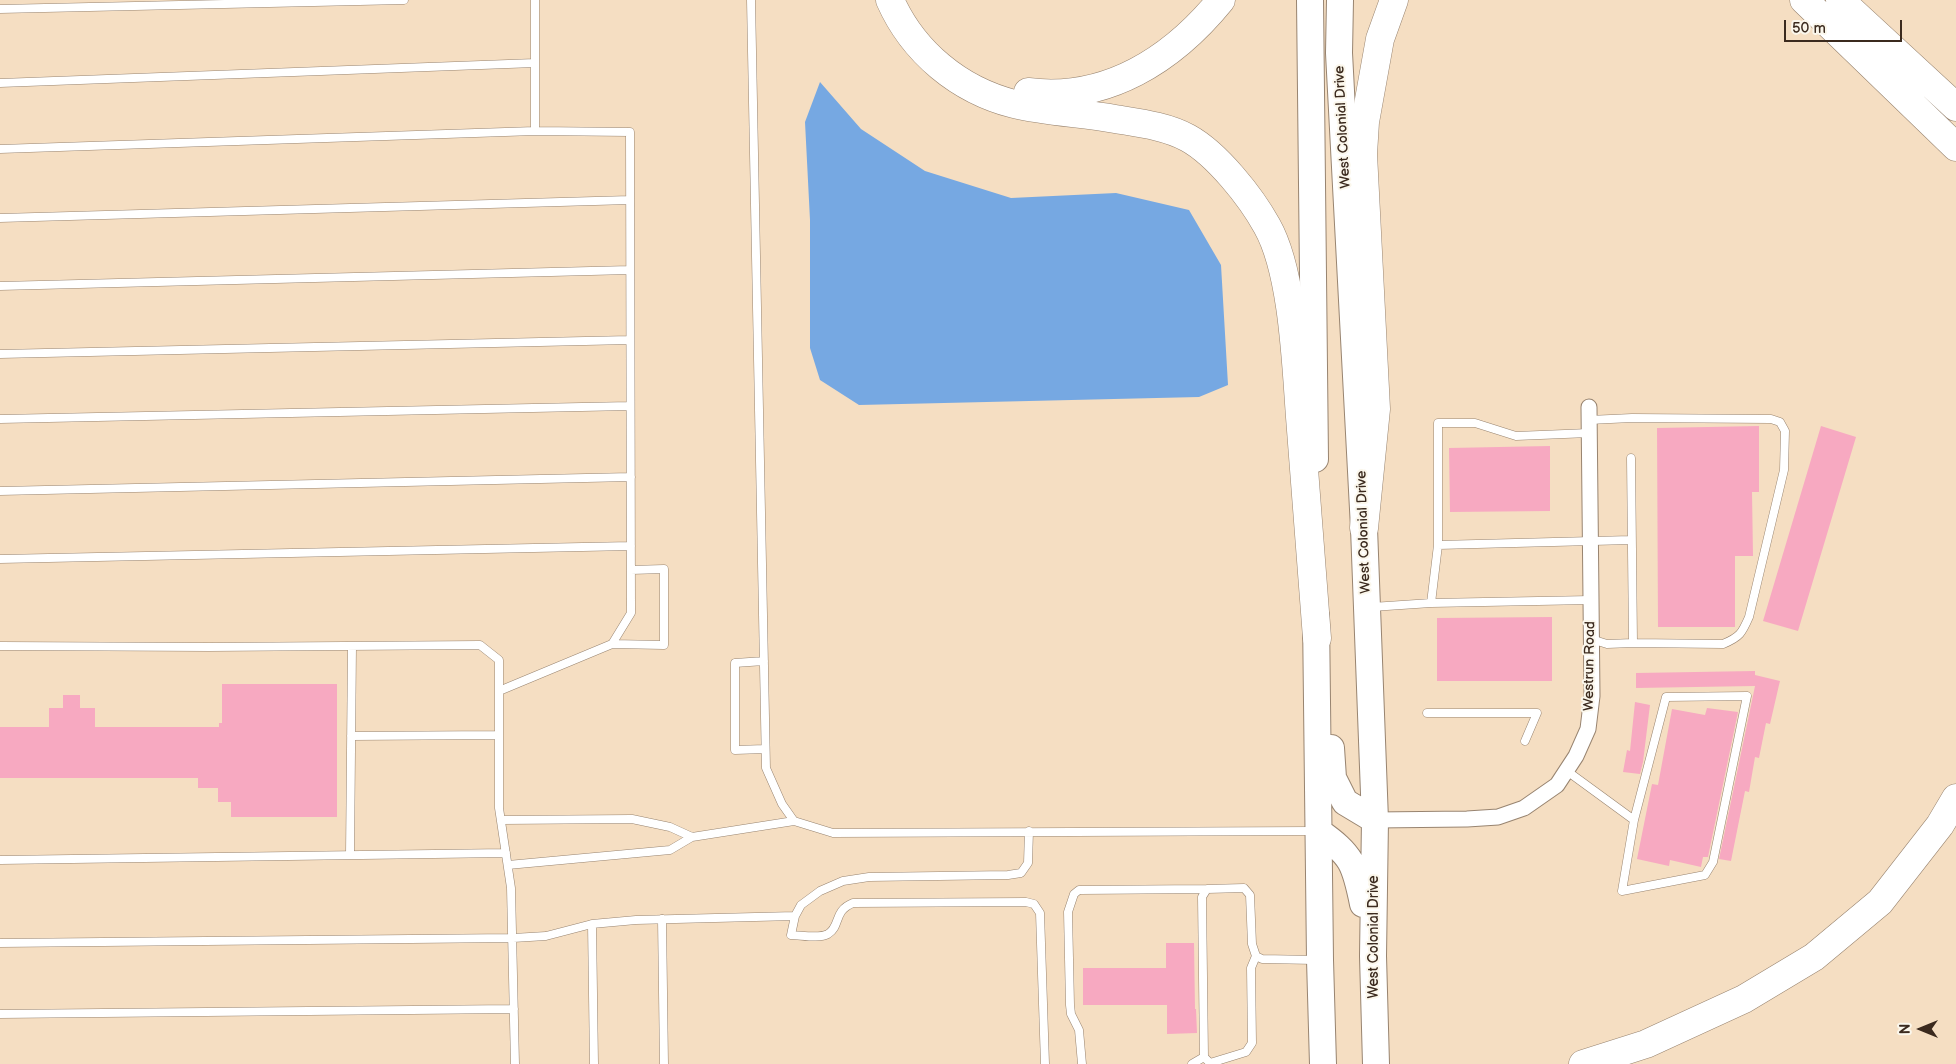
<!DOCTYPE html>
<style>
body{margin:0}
#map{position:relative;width:1956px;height:1064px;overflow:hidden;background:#f5dec2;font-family:"Balsamiq Sans",sans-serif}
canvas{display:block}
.north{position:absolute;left:1896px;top:1004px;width:50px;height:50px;-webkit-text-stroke:4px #fbf7ec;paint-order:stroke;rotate:270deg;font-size:14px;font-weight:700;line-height:20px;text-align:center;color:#3b2a1e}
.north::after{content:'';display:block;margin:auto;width:18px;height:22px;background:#3b2a1e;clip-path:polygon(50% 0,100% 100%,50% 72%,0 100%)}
.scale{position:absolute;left:1784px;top:20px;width:118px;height:22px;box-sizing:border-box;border:2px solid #3b2a1e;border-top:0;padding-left:6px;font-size:15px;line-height:18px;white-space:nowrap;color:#3b2a1e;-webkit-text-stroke:4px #fbf7ec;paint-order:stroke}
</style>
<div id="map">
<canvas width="1956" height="1064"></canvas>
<div class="north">N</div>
<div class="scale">50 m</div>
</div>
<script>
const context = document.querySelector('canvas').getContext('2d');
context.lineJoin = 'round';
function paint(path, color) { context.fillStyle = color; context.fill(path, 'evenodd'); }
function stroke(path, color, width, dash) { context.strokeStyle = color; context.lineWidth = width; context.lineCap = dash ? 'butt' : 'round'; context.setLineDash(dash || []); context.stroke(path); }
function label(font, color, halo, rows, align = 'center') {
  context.font = font + ' "Balsamiq Sans",sans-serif'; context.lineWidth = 4; context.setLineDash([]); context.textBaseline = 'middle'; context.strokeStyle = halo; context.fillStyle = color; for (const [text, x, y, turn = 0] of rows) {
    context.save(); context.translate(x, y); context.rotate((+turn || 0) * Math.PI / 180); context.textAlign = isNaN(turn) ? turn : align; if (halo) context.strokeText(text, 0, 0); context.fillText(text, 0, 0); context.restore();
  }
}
paint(new Path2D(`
 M820 82 861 129 925 171 1011 198 1116 193 1189 210 1221 265 1228 385 1199 397 859 405 820 380 810 348V220L805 122Z`), '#76a8e2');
paint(new Path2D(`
 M1759 426V492H1752L1753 556H1735V627H1658L1657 428Z
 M1821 426 1856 437 1798 631 1763 621Z
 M1550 446V511L1450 512 1449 448Z
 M1552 617V681H1437V618Z
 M1755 671V675L1780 681 1779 685 1770 724 1766 723 1759 758 1755 757 1749 792 1745 791 1731 861 1719 859 1755 686 1636 688V673Z
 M222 684H337V817H231V802H218V788H198V778H0V727H49V708H63V695H80V708H95V727H219V723H222Z
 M1635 702 1650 705 1643 762 1640 774 1623 772 1627 750 1630 751Z
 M1707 708 1738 712 1708 857H1703L1701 867 1670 860 1669 866 1637 859 1652 784 1658 785 1672 709 1705 715Z
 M1166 943H1194L1195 1009H1196L1197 1033 1167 1034V1005H1083V968H1166Z`), '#f7a9c1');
const service = new Path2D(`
 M751 0 766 768 782 804 794 821 833 833 1314 831
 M0 9 404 0
 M0 83 535 63
 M0 149 535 131
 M0 218 630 200
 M0 286 630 270
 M0 354 630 340
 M0 419 630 406
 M1589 420 1632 418 1771 419 1780 422 1785 431 1784 470 1749 617C1742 633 1740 637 1723 644L1633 643
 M1589 433 1516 436 1475 423H1438V545L1631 540
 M0 491 631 477
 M0 559 631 546
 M1431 603 1591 600
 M1372 607 1431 603 1438 545
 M1591 639 1607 644 1633 643 1631 458
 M612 644 664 645V569L631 570
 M0 646 209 647 480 645 499 660V691
 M764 661 735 663V750L765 749
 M1427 713H1537L1525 741
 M351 736 499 735
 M1567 771 1634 820 1622 891 1705 875 1713 862 1747 696 1666 697 1634 820
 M501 820 632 819 670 827 692 837 670 850 508 865
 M1029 831 1028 863 1021 873 1008 875 869 877 843 881 820 891 801 905 795 916 791 935C801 935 819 939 828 934 841 926 833 911 853 903L1026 902 1034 904 1040 913 1045 1064
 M692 837 794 821
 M350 855 352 646
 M0 860 506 853
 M662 919 664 1064
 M592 924 594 1064
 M0 943 513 938 546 936 592 924 636 920 795 916
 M1256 956 1251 968 1252 1043 1246 1052 1210 1063 1204 1057 1202 897 1207 889 1244 888 1250 895 1252 944 1256 956 1262 959 1315 960
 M0 1014 514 1009
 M515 1064 511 888 499 808V691L612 644 631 613 630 132 535 131V0
 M1082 1064 1079 1030 1071 1014 1070 1005 1068 912 1074 894 1079 890 1207 889
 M1192 1064 1204 1057`);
const minor = new Path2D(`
 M1375 820 1467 819 1498 817 1524 808 1557 785 1576 756 1588 729 1592 696 1589 407`);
const trunk = new Path2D(`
 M1310 0 1315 459
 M1340 0 1339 53 1364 528 1375 820 1373 956 1376 1064
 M1316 616 1320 960 1323 1064
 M1331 748 1333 778 1345 802 1375 820
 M1318 831C1352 855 1355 864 1363 904`);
const motorway = new Path2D(`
 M890 0C913 52 959 90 1014 104 1047 112 1082 113 1115 119 1139 123 1166 126 1188 138 1217 154 1251 197 1267 226 1293 272 1296 364 1300 417 1306 491 1311 565 1317 638
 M1804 0 1956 147
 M1840 0 1956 107
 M1028 92C1107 102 1173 59 1221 0
 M1364 528 1376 409 1363 154 1365 122 1380 39 1394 0
 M1583 1064 1646 1044 1744 999 1814 957 1880 902 1940 825 1956 798`);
stroke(service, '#988470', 9);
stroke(minor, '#988470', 17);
stroke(trunk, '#988470', 28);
stroke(motorway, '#988470', 29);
stroke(service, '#fff', 8);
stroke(minor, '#fff', 15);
stroke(trunk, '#fff', 26);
stroke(motorway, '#fff', 28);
label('14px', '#3b2a1e', '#fbf7ec', [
 ["West Colonial Drive",1343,127,-93],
 ["West Colonial Drive",1364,532,-92],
 ["Westrun Road",1590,666,-89],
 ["West Colonial Drive",1374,937,-90]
]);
</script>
